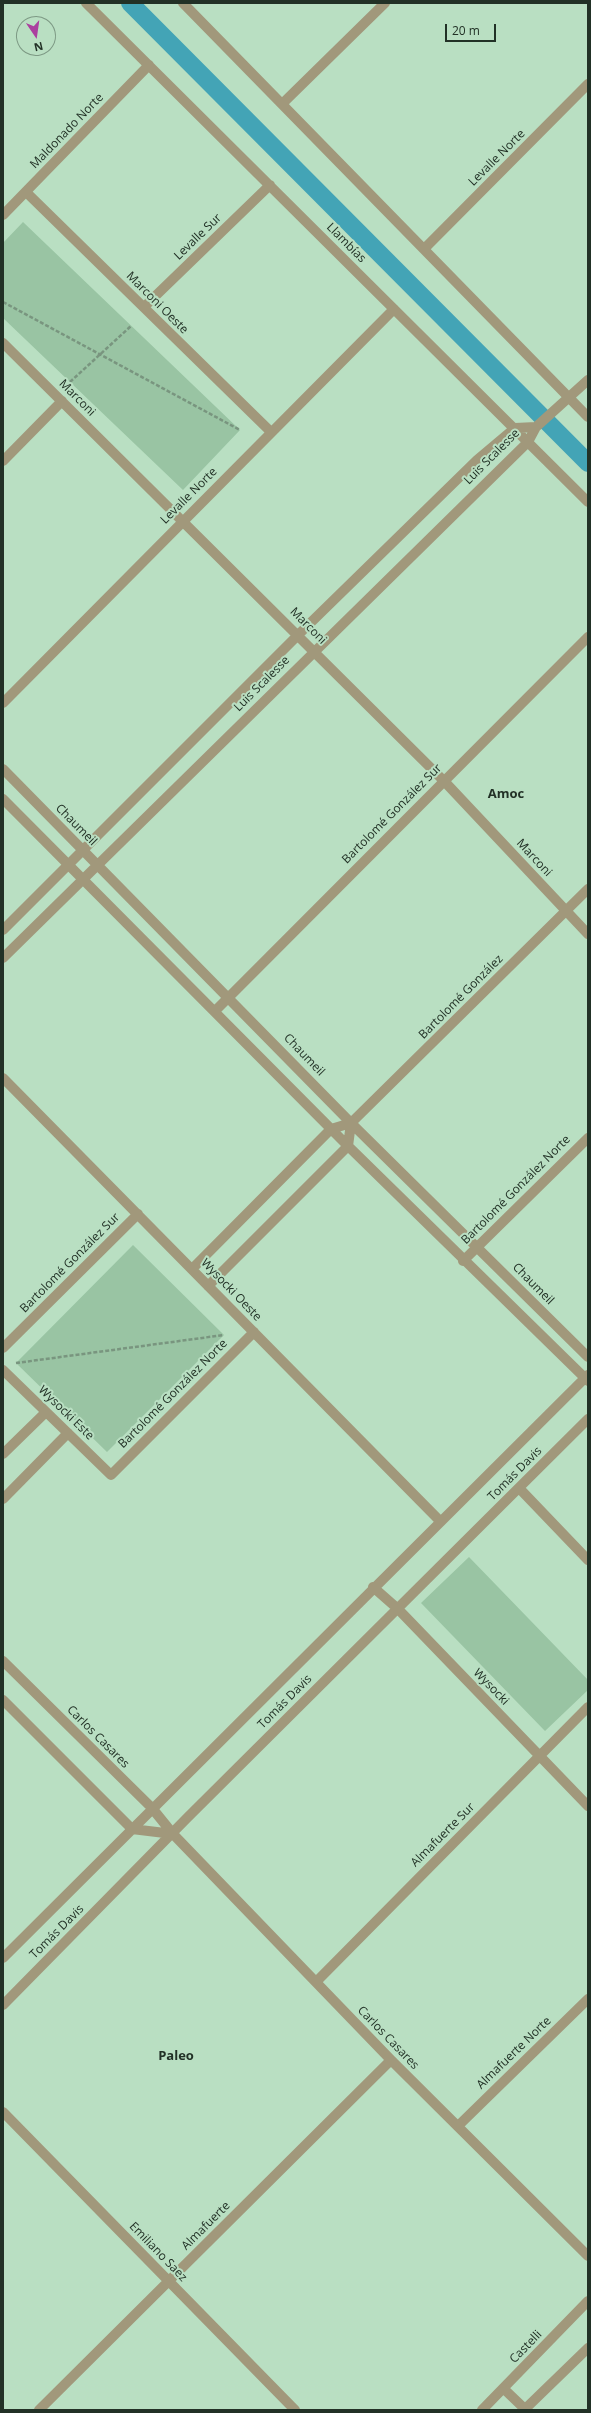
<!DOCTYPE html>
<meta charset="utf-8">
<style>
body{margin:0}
#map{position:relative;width:591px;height:2413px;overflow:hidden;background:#b9dfc2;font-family:"Open Sans",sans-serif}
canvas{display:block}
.frame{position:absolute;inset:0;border:4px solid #223126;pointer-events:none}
.north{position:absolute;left:16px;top:16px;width:40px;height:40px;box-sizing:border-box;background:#b9dfc2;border:1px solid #7d9984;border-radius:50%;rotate:167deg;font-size:11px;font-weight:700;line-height:16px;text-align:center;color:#223126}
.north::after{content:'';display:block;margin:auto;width:14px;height:18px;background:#ab3f9f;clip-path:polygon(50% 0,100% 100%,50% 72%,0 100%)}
.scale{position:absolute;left:445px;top:24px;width:51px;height:18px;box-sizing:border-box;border:2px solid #223126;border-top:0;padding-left:5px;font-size:12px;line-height:14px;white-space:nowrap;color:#223126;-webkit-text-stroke:3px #b9dfc2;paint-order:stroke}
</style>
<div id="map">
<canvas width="591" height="2413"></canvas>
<div class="frame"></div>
<div class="north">N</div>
<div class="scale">20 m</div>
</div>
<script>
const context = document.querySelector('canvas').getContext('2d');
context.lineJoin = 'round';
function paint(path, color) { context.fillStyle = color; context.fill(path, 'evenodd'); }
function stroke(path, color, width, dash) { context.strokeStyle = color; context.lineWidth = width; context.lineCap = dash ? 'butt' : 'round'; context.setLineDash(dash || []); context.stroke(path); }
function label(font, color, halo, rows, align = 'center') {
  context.font = font + ' "Open Sans",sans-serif'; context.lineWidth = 4; context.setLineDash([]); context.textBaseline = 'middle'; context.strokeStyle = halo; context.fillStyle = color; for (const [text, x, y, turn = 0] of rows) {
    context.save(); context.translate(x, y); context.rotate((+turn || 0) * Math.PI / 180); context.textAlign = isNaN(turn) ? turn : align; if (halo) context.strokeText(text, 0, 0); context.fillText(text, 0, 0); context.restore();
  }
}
paint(new Path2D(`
 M23 222 240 430 183 490 3 318V243Z
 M133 1245 224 1335 107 1452 16 1363Z
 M469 1557 588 1680V1690L545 1731 421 1603Z`), '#99c4a3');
stroke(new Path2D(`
 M130 3 588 463`), '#43a4b6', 18);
stroke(new Path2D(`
 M3 302 240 430
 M70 382 131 326
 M16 1363 224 1335`), '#79957f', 2.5, [4, 2]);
stroke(new Path2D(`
 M86 3 588 502
 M183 3 588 417
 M282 104 385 3
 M26 192 271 432
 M3 215 149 65
 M424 249 588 84
 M144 307 270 185
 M3 343 444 781 588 934
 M3 461 62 401
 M3 703 394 309
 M3 769 351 1123 588 1357
 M3 799 348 1146 588 1381
 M3 930 299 634 477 460 515 428 536 427
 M3 958 528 442 536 427 588 380
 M215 1011 588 637
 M3 1078 440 1521
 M463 1261 588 1138
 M192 1269 331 1129 351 1123 588 889
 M208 1286 348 1146 351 1123
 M3 1348 138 1214
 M3 1370 111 1475 254 1332
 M3 1454 46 1412
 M519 1488 588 1560
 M3 1499 68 1433
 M373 1587 398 1609 588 1806
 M3 1661 152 1808 173 1834 391 2060 588 2256
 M3 1700 132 1829 173 1834
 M3 1958 588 1375
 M316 1982 588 1707
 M3 2005 188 1817 588 1419
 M3 2112 295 2410
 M458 2126 588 1999
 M504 2389 526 2410
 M39 2410 391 2060
 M482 2410 588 2301
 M524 2410 588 2348`), '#a1987b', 10);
label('12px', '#223126', '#b9dfc2', [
 ["Maldonado Norte",67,131,-46],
 ["Levalle Norte",497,158,-45],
 ["Levalle Sur",198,237,-44],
 ["Llambías",346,243,45],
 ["Marconi Oeste",157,303,45],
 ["Marconi",77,398,45],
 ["Luis Scalesse",492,457,-45],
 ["Levalle Norte",189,496,-45],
 ["Marconi",308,626,45],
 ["Luis Scalesse",262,684,-45],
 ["Bartolomé González Sur",392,814,-45],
 ["Chaumeil",76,825,45],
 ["Marconi",534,858,47],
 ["Bartolomé González",461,997,-45],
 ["Chaumeil",304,1055,46],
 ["Bartolomé González Norte",516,1190,-45],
 ["Bartolomé González Sur",70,1263,-45],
 ["Chaumeil",533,1284,45],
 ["Wysocki Oeste",231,1290,46],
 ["Bartolomé González Norte",173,1394,-45],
 ["Wysocki Este",66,1413,44],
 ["Tomás Davis",515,1474,-45],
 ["Wysocki",491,1687,46],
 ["Tomás Davis",285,1702,-45],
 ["Carlos Casares",98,1737,45],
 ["Almafuerte Sur",443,1835,-45],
 ["Tomás Davis",57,1932,-45],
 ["Carlos Casares",388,2038,46],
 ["Almafuerte Norte",514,2053,-44],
 ["Almafuerte",206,2226,-45],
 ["Emiliano Saez",158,2252,46],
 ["Castelli",526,2347,-46]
]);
label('bold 13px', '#223126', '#b9dfc2', [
 ["Amoc",506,794],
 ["Paleo",176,2056]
]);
</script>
